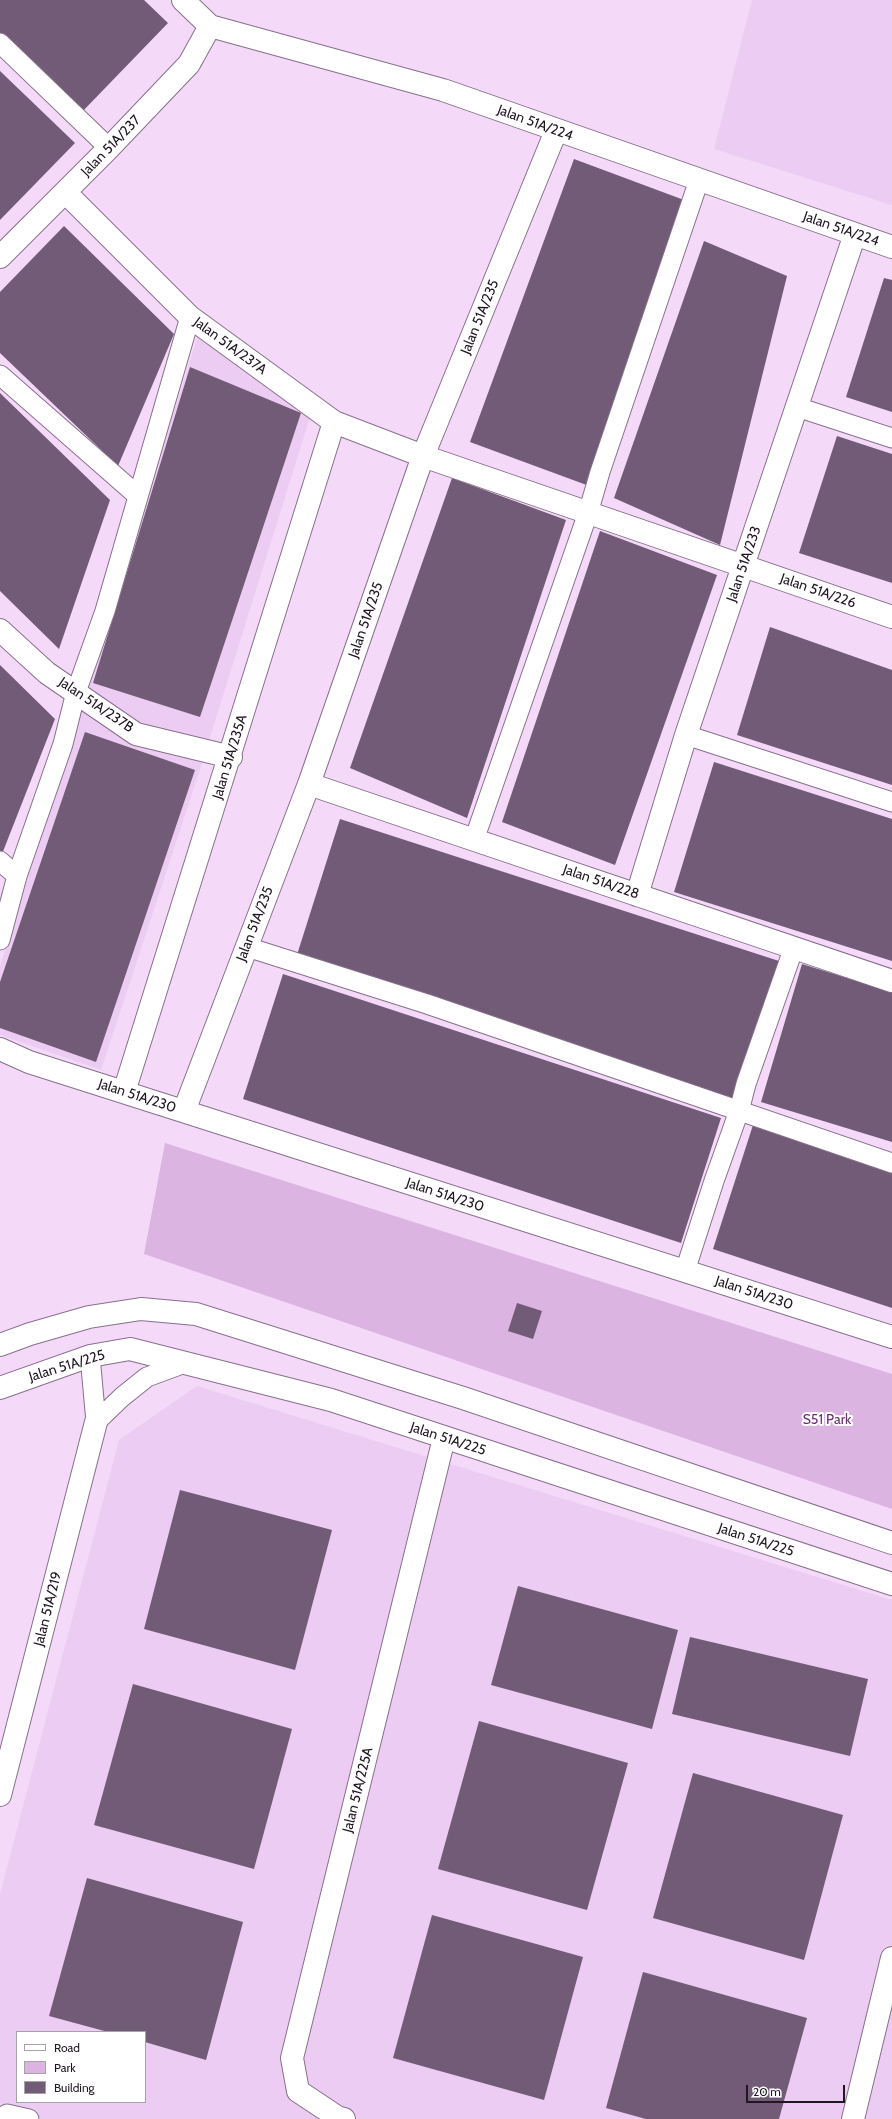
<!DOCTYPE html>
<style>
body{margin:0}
#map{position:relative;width:892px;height:2119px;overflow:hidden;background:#f4d9f9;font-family:Cabin,sans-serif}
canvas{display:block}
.legend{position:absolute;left:16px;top:2031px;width:130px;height:72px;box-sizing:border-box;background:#fff;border:1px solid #a6a2a7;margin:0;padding:5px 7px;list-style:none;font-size:12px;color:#201722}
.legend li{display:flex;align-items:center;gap:8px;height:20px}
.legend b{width:20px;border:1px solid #a6a2a7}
.scale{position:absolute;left:746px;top:2085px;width:99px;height:18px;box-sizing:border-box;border:2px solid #201722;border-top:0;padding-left:5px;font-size:12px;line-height:14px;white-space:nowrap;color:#201722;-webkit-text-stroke:3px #fff;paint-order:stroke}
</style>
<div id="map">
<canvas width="892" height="2119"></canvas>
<ul class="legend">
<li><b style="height:5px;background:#fff"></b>Road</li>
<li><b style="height:11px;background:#dbb4e2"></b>Park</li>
<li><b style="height:11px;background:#725b76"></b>Building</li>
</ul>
<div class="scale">20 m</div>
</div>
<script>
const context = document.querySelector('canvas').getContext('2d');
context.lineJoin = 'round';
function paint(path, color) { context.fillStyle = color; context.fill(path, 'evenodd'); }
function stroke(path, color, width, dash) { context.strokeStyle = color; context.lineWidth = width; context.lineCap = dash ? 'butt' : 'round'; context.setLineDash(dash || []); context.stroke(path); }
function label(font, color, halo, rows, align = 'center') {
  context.font = font + ' Cabin,sans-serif'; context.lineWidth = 4; context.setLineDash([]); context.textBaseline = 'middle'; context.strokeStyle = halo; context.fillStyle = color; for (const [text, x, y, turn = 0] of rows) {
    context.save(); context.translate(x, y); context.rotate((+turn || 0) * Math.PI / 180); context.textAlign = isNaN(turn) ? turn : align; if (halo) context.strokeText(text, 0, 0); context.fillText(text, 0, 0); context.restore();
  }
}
paint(new Path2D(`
 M752 0H892V205L714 149Z
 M199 332 311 414 196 782 101 1070 0 1035V966Z
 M197 1386 892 1600V2119H0V1894L119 1440ZM17 2032H145V2102H17Z`), '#ecccf2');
paint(new Path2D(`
 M165 1143 892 1374V1509L144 1254Z`), '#dbb4e2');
paint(new Path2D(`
 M0 0H144L168 23 80 114 0 36Z
 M0 71 75 143 0 220Z
 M574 159 684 200 592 487 470 442Z
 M64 226 174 334 118 466 0 353V292Z
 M704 241 787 276 720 545 614 498Z
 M884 278 892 280V412L846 397Z
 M190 367 301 413 200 717 93 683Z
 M0 393 110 500 59 649 0 591Z
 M837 436 892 454V583L799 553Z
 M452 478 566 520 467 818 350 768Z
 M600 531 717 575 615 865 502 822Z
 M770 627 892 670V785L737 735Z
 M0 665 55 719 2 854 0 851Z
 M85 732 195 770 96 1062 0 1028V982Z
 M714 762 892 819V961L674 892Z
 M340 819 779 961 734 1101 296 958Z
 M802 964 892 992V1142L761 1102Z
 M283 974 721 1118 681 1243 243 1099Z
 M753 1125 892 1171V1308L713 1249Z
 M517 1303 542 1311 533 1339 508 1331Z
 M180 1490 332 1530 295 1670 144 1629Z
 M518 1586 678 1630 652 1729 491 1685Z
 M690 1637 868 1679 850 1756 672 1714Z
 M133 1684 292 1729 254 1869 94 1825Z
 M479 1721 628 1763 587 1910 438 1869Z
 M693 1773 843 1815 804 1960 653 1918Z
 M87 1878 243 1922 206 2060 145 2042V2032H108L49 2016Z
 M432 1915 583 1957 544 2100 393 2058Z
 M643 1972 807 2018 779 2119H646L606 2108Z`), '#725b76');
const service = new Path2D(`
 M0 43 109 148
 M0 375 138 496
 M797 407 892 438
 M686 735 892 802
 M474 840 588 513 600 472 699 180
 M0 861 17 876
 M0 940 17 876 63 744 76 692 105 611 190 317
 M247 947 427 1004 892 1163
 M685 1271 714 1181 739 1111 746 1084 794 947
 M90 1356 96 1422
 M96 1422 122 1397 147 1377 185 1363
 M0 2119 7 2114 29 2119`);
const minor = new Path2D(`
 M183 0 210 26 443 90 892 247
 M66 193 190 317 334 422 423 456 892 617
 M0 257 109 148 189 64 210 26
 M0 630 47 673 136 734 231 757
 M309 784 892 981
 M637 895 686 735 855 234
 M0 1049 29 1062 892 1337
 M124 1092 334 422
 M184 1111 309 784 423 456 556 131
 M0 1795 96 1422
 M344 2119 337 2117 298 2091 292 2058 444 1438
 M853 2119 892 1958`);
const tertiary = new Path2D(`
 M0 1345 30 1334 89 1317 141 1309 196 1314 463 1398 892 1543
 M0 1388 90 1356 130 1349 331 1400 892 1584`);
stroke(service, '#88708c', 21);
stroke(minor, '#88708c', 24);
stroke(tertiary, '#88708c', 24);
stroke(service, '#fff', 19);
stroke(minor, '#fff', 22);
stroke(tertiary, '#fff', 22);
label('14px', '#201722', '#fff', [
 ["Jalan 51A/224",535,123,20],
 ["Jalan 51A/237",111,146,-46],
 ["Jalan 51A/224",841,229,19],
 ["Jalan 51A/235",480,317,-68],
 ["Jalan 51A/237A",230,346,36],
 ["Jalan 51A/233",744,564,-71],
 ["Jalan 51A/226",818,591,19],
 ["Jalan 51A/235",366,620,-71],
 ["Jalan 51A/237B",96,705,34],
 ["Jalan 51A/235A",230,757,-73],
 ["Jalan 51A/228",601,882,19],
 ["Jalan 51A/235",255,924,-69],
 ["Jalan 51A/230",137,1096,18],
 ["Jalan 51A/230",445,1195,18],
 ["Jalan 51A/230",754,1293,18],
 ["Jalan 51A/225",67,1366,-17],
 ["Jalan 51A/225",448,1439,18],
 ["Jalan 51A/225",756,1540,18],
 ["Jalan 51A/219",48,1609,-76],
 ["Jalan 51A/225A",358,1790,-76]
]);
label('14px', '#6e2f7a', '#fff', [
 ["S51 Park",827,1420]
]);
</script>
